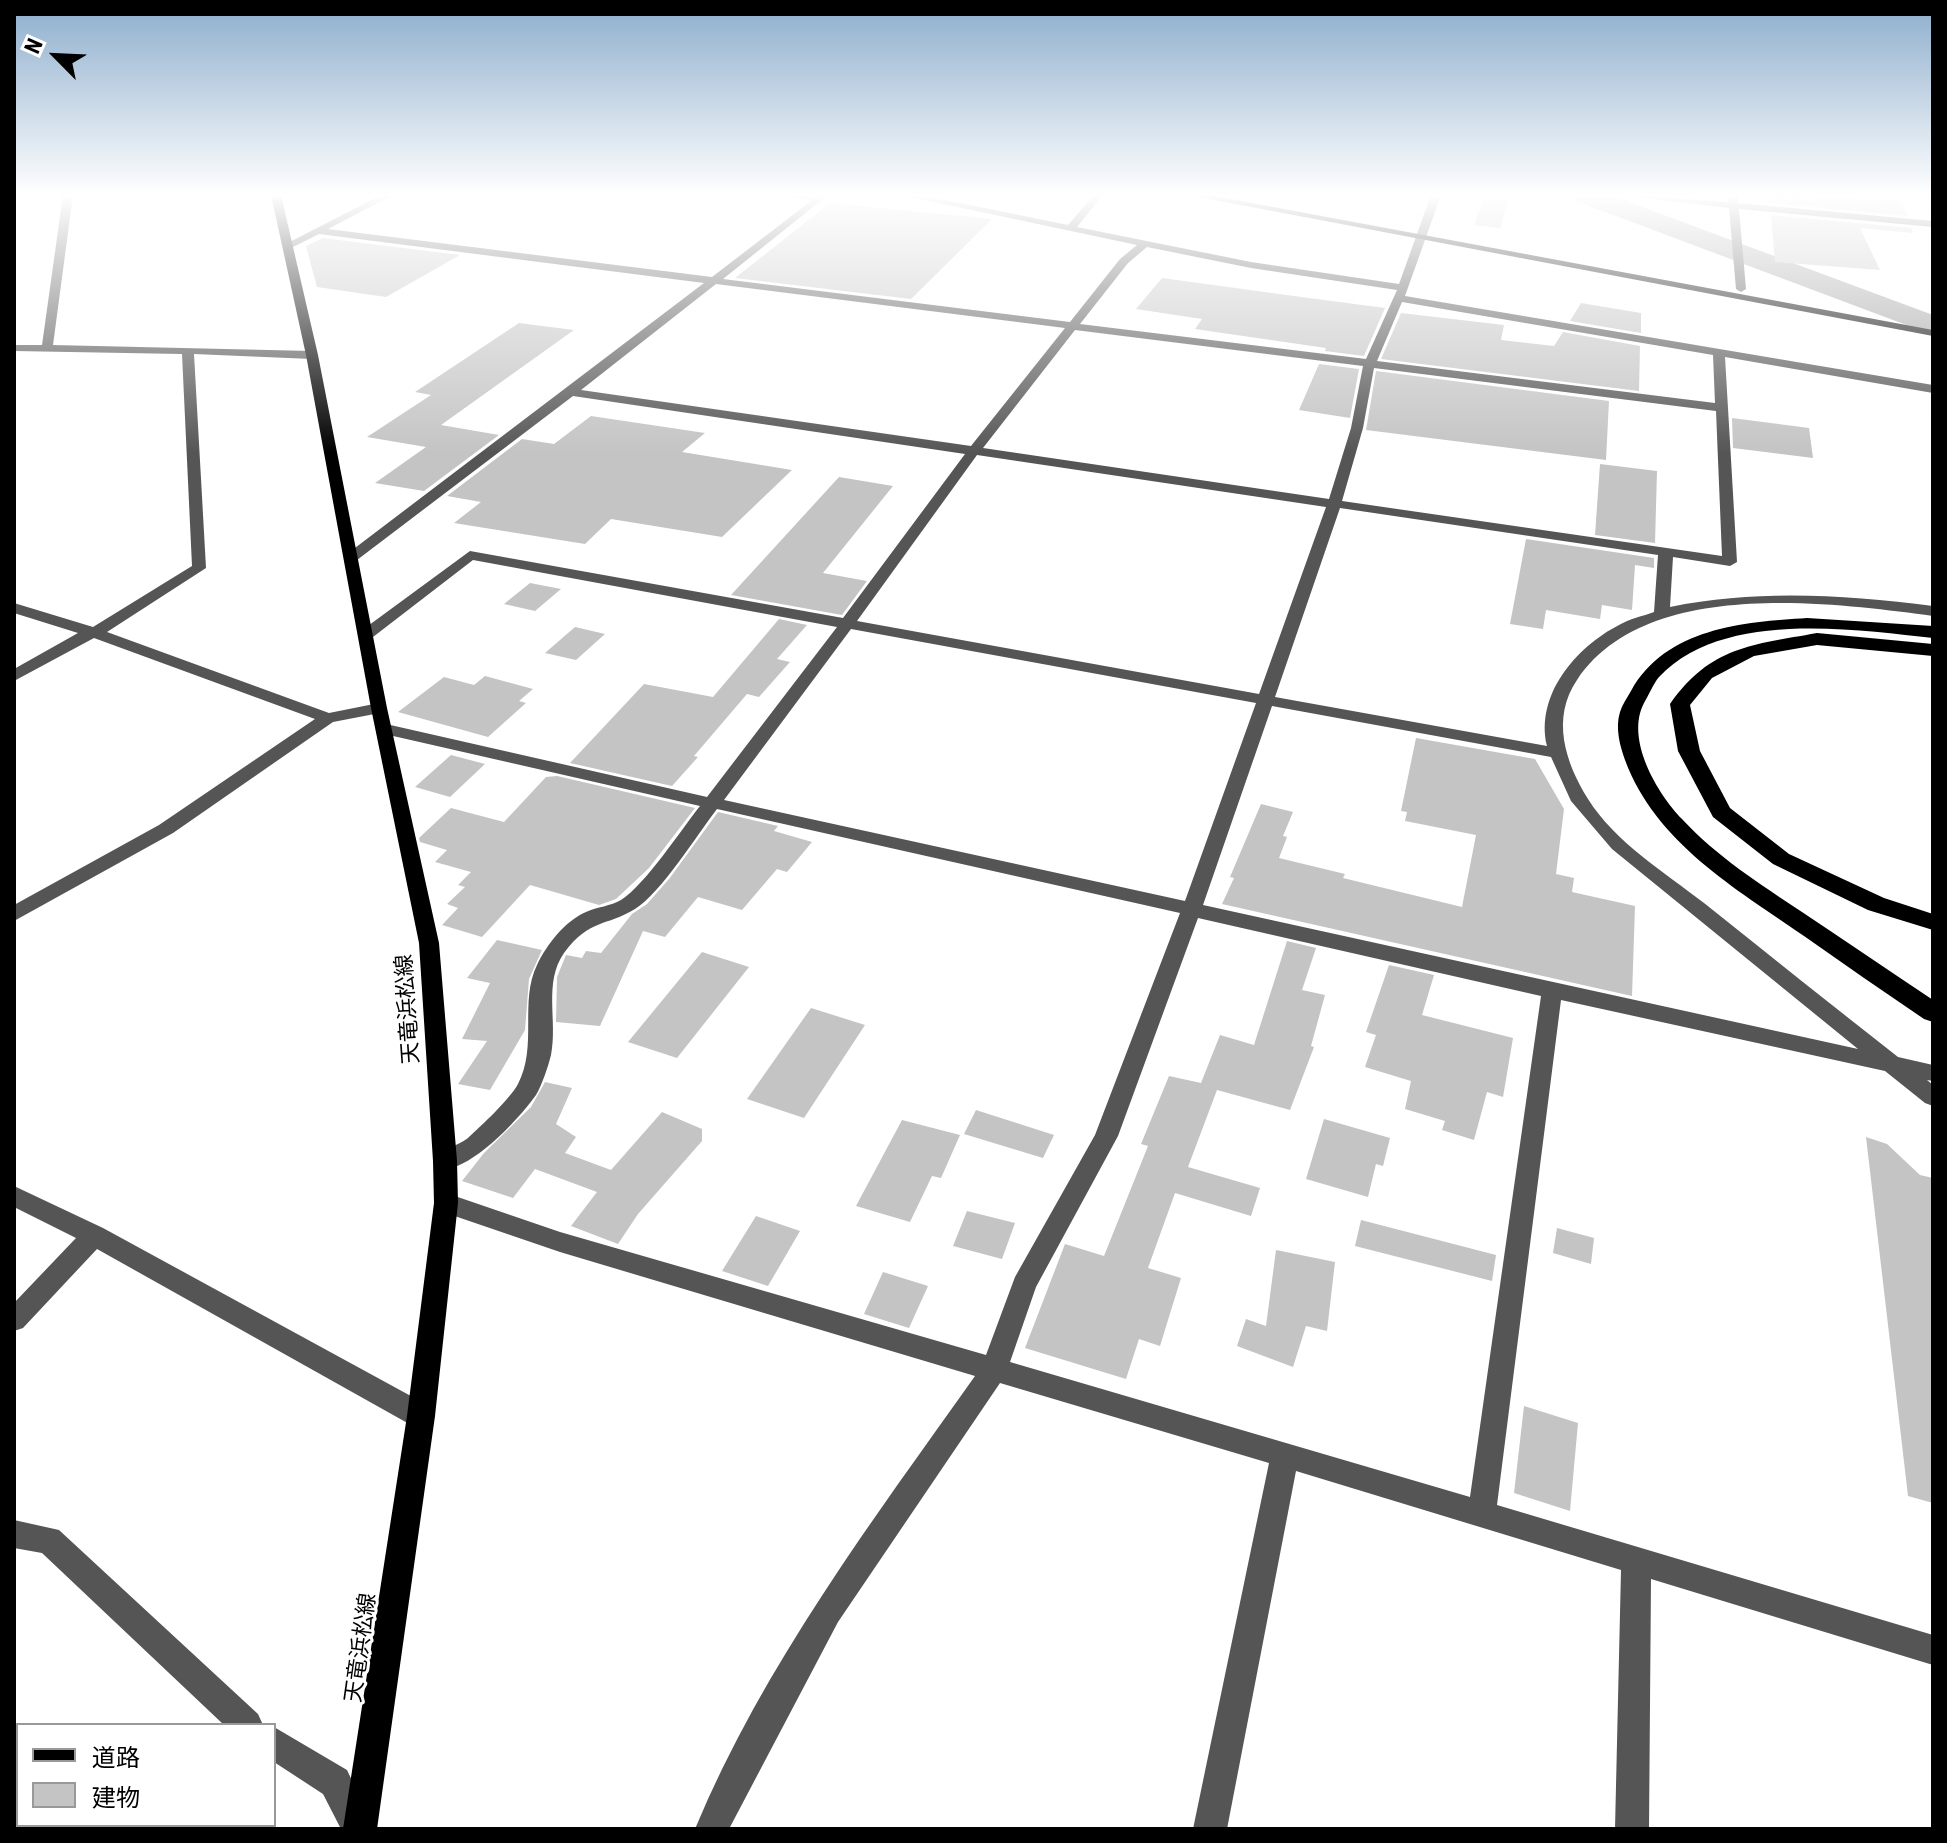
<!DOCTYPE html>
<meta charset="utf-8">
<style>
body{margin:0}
#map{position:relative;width:1947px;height:1843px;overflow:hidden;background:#fff;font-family:"Roboto Condensed","Noto Sans JP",sans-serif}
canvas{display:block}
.frame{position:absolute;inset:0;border:16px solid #000;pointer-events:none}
.legend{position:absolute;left:16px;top:1723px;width:260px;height:104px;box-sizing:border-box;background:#fff;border:2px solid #999;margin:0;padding:10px 14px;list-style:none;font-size:24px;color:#000}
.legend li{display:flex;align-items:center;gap:16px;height:40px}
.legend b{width:40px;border:2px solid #999}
.north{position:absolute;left:16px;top:16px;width:80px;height:80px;-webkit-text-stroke:6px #fff;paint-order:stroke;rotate:294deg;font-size:22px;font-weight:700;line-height:32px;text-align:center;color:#000}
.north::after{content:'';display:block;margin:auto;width:28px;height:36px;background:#000;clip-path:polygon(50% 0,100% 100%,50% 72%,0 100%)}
</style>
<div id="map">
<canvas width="1947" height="1843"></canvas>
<div class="frame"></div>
<ul class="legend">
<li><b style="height:10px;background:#000"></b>道路</li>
<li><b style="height:22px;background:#c4c4c4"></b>建物</li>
</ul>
<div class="north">N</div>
</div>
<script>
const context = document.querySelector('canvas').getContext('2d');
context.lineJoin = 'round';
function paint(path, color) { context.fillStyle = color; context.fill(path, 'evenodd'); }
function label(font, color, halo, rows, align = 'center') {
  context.font = font + ' "Roboto Condensed","Noto Sans JP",sans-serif'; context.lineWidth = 6; context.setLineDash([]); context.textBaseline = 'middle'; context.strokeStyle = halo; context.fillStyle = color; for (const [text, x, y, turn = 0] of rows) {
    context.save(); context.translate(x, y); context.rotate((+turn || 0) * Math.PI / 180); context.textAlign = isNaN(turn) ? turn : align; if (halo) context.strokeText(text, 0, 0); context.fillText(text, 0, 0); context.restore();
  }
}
paint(new Path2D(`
 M1572 195H1610L1933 315V335L1576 201Z`), '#a3a3a3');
paint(new Path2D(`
 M1485 195H1510L1500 228 1474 225Z
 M1769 195 1857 199 1856 195H1900L1907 216 1769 203Z
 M830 203 992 219 911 299 735 278Z
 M1771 215 1911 228 1913 233 1860 228 1880 270 1775 262Z
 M323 238 460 255 386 297 317 287 306 246Z
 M1162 278 1294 296 1385 308 1364 356 1325 351 1326 348 1195 329 1202 319 1136 309Z
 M1581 303 1641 313V333L1570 321Z
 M1401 313 1504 325 1501 340 1554 346 1563 332 1640 346 1639 391 1381 359Z
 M519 323 574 330 441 425 499 435 424 491 375 483 426 447 367 437 431 395 415 392Z
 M1319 364 1359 369 1350 418 1299 410Z
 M1376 371 1609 401 1606 460 1366 430Z
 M591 416 705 433 682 452 792 470 722 537 611 519 585 544 454 523 481 502 447 496 522 439 554 444Z
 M1732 418 1809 428 1813 458 1733 448Z
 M1600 464 1657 471 1655 543 1595 535Z
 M839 477 893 486 823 573 867 581 842 615 731 595Z
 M1526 539 1654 558V568L1635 565 1632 610 1602 605 1600 619 1546 610 1543 629 1510 624Z
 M530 583 561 589 535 611 504 604Z
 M779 619 807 625 777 659 790 662 759 697 747 694 694 756 698 757 672 786 570 763 644 684 713 697Z
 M575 627 605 634 576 660 545 653Z
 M485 676 533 689 519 701 526 703 488 737 398 712 444 677 474 685Z
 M1416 738 1535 759 1564 809 1556 874 1574 878 1572 892 1635 906 1632 996 1222 904 1234 878 1230 877 1261 804 1293 812 1283 836 1287 837 1279 858 1345 874 1343 878 1462 907 1476 835 1405 821 1407 812 1401 811Z
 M451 755 485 764 450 797 415 787Z
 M557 776 695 808 649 868 616 899 599 905 530 885 482 937 442 925 458 908 447 904 465 887 458 885 471 872 435 862 447 850 420 842 419 838 451 808 504 822 546 777Z
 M718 812 778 826 774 831 812 842 787 872 777 869 742 910 698 897 665 937 643 931 600 1026 556 1022 557 977 566 955 582 958 586 951 601 953 632 914 647 904 669 879Z
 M497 940 542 950 529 979 525 1030 490 1090 458 1084 487 1041 462 1039 490 983 467 978Z
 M1287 941 1316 948 1302 990 1325 995 1311 1046 1314 1047 1290 1110 1217 1090 1188 1167 1260 1188 1251 1216 1175 1193 1148 1268 1181 1278 1160 1346 1139 1339 1126 1379 1025 1348 1065 1244 1104 1256 1148 1146 1141 1144 1169 1076 1201 1083 1220 1035 1254 1045Z
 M702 952 749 967 677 1058 628 1042Z
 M1389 965 1434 975 1422 1015 1513 1038 1503 1097 1487 1092 1474 1140 1442 1130 1445 1121 1405 1109 1411 1081 1365 1067 1376 1035 1366 1032Z
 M811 1008 865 1025 804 1118 747 1099Z
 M545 1082 572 1088 556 1124 576 1137 565 1153 611 1170 662 1112 702 1129V1141L638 1214 618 1244 571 1226 597 1192 535 1169 513 1198 462 1181 484 1153 531 1107Z
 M976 1110 1054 1135 1043 1158 964 1134Z
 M1324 1119 1390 1138 1383 1166 1376 1164 1368 1197 1306 1179Z
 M902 1120 960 1135 941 1178 932 1176 910 1222 856 1206Z
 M1866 1137 1887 1144 1920 1175 1933 1178V1503L1908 1496Z
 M967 1211 1015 1223 1002 1259 953 1246Z
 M756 1216 800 1231 768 1286 722 1271Z
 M1361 1220 1496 1255 1492 1281 1355 1246Z
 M1557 1228 1594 1238 1591 1264 1553 1253Z
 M1276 1250 1335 1262 1327 1331 1306 1326 1293 1367 1237 1346 1246 1319 1266 1326Z
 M883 1272 928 1286 909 1328 864 1314Z
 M1524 1406 1578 1423 1570 1511 1514 1493Z`), '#c4c4c4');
paint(new Path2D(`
 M63 195H73L53 345 312 351 318 355 312 359 194 354 206 568 107 632 329 713 379 703 387 708 385 712 333 722 173 833 14 921V905L159 825 315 719 94 638 14 681V669L78 633 14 613V603L93 627 192 566 182 354 14 351V345H42Z
 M381 195H393L328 229 712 277 811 201 784 195H828L723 279 1070 322 1120 259 1137 245 901 195H921L1068 225 1094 195H1103L1077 227 1251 262 1399 284 1431 195H1441L1405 296 1933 385V393L1725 357 1737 562 1730 566 1673 557 1670 607C1758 589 1845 595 1933 606V616C1827 602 1645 578 1577 680 1551 718 1565 762 1588 799 1615 842 1664 872 1704 903 1769 955 1833 1006 1898 1057L1933 1065V1081L1927 1080 1933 1085V1106L1925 1103 1885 1071 1561 1000 1497 1505 1933 1635V1665L1651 1579 1649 1829H1615L1621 1570 1296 1471 1227 1829H1193L1269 1463 1000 1383 838 1622 729 1829H695C764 1664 873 1520 975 1376L560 1252 437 1210 434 1203 437 1196 446 1193 560 1232 986 1355 1015 1277 1095 1135 1180 913 717 809C697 835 661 893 635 909 606 927 590 918 564 953 543 983 558 1021 551 1055 548 1067 542 1085 536 1095 520 1118 466 1177 437 1168L433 1161C440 1148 457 1147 468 1138 481 1126 510 1099 518 1084 538 1046 519 1002 537 965 547 944 565 921 586 912 597 907 611 906 621 900 645 885 681 830 700 806L380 733 377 729 380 725 386 724 707 797 837 627 473 560 373 637H361V631L470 551 843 618 965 454 573 396 357 560H347V554L704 283 319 234 291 248 282 246ZM1147 247 1251 268 1397 290 1366 359 1080 324 1128 263ZM716 284 1065 328 971 446 581 390ZM1402 302 1713 355 1715 403 1377 361ZM1075 330 1363 366 1351 428 1329 499 983 448ZM1374 368 1716 411 1722 556 1342 501 1363 428ZM977 455 1326 507 1259 694 857 621ZM1340 508 1658 555 1654 612C1643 616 1629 619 1619 625 1576 647 1535 695 1547 746L1275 697ZM851 629 1256 703 1185 901 724 800ZM1272 706 1551 757 1571 801 1612 849 1858 1049 1203 905ZM1198 918 1541 996 1470 1497 1010 1362 1036 1287 1118 1136Z
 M1621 195 1729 202 1728 195H1738V203L1933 221V227L1739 209 1746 289 1741 292 1736 289 1729 208Z
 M14 1186 103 1228 431 1407 435 1416 431 1425 421 1428 411 1425 97 1249 23 1328 14 1331V1303L76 1238 14 1207Z
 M14 1520 59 1530 258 1714 263 1725H224L42 1553 14 1548Z
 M274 1727 347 1770 375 1829H341L323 1794 274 1762Z`), '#555');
paint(new Path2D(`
 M271 195H281L318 355 387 708 439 943 457 1161 458 1203 435 1416 377 1829H343L407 1416 434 1203 433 1161 419 943 371 708 306 355Z
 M1188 195H1209L1933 330V336Z`), '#000');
paint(new Path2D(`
 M1807 618 1933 626V638C1851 629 1722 610 1659 677 1653 684 1649 695 1644 703 1625 739 1657 793 1682 819 1716 856 1760 884 1802 912 1846 941 1889 971 1933 1000V1022L1924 1019C1884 992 1844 964 1804 936 1735 888 1656 843 1625 760 1620 746 1615 728 1620 712 1622 705 1627 698 1631 691 1666 628 1743 622 1807 618Z
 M1817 633 1933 644V656L1817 645 1754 656 1712 678 1690 705 1700 751 1730 808 1789 854 1884 898 1933 914V930L1868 910 1773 864 1713 817 1678 751 1670 704C1711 646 1752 645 1817 633Z`), '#000');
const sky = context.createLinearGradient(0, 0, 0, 453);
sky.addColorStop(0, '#8cadcc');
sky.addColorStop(0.43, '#fff');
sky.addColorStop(1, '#ffffff00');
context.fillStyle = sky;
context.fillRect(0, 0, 1947, 453);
label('22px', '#000', '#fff', [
 ["天竜浜松線",409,1009,-94],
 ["天竜浜松線",362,1648,-82]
]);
</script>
